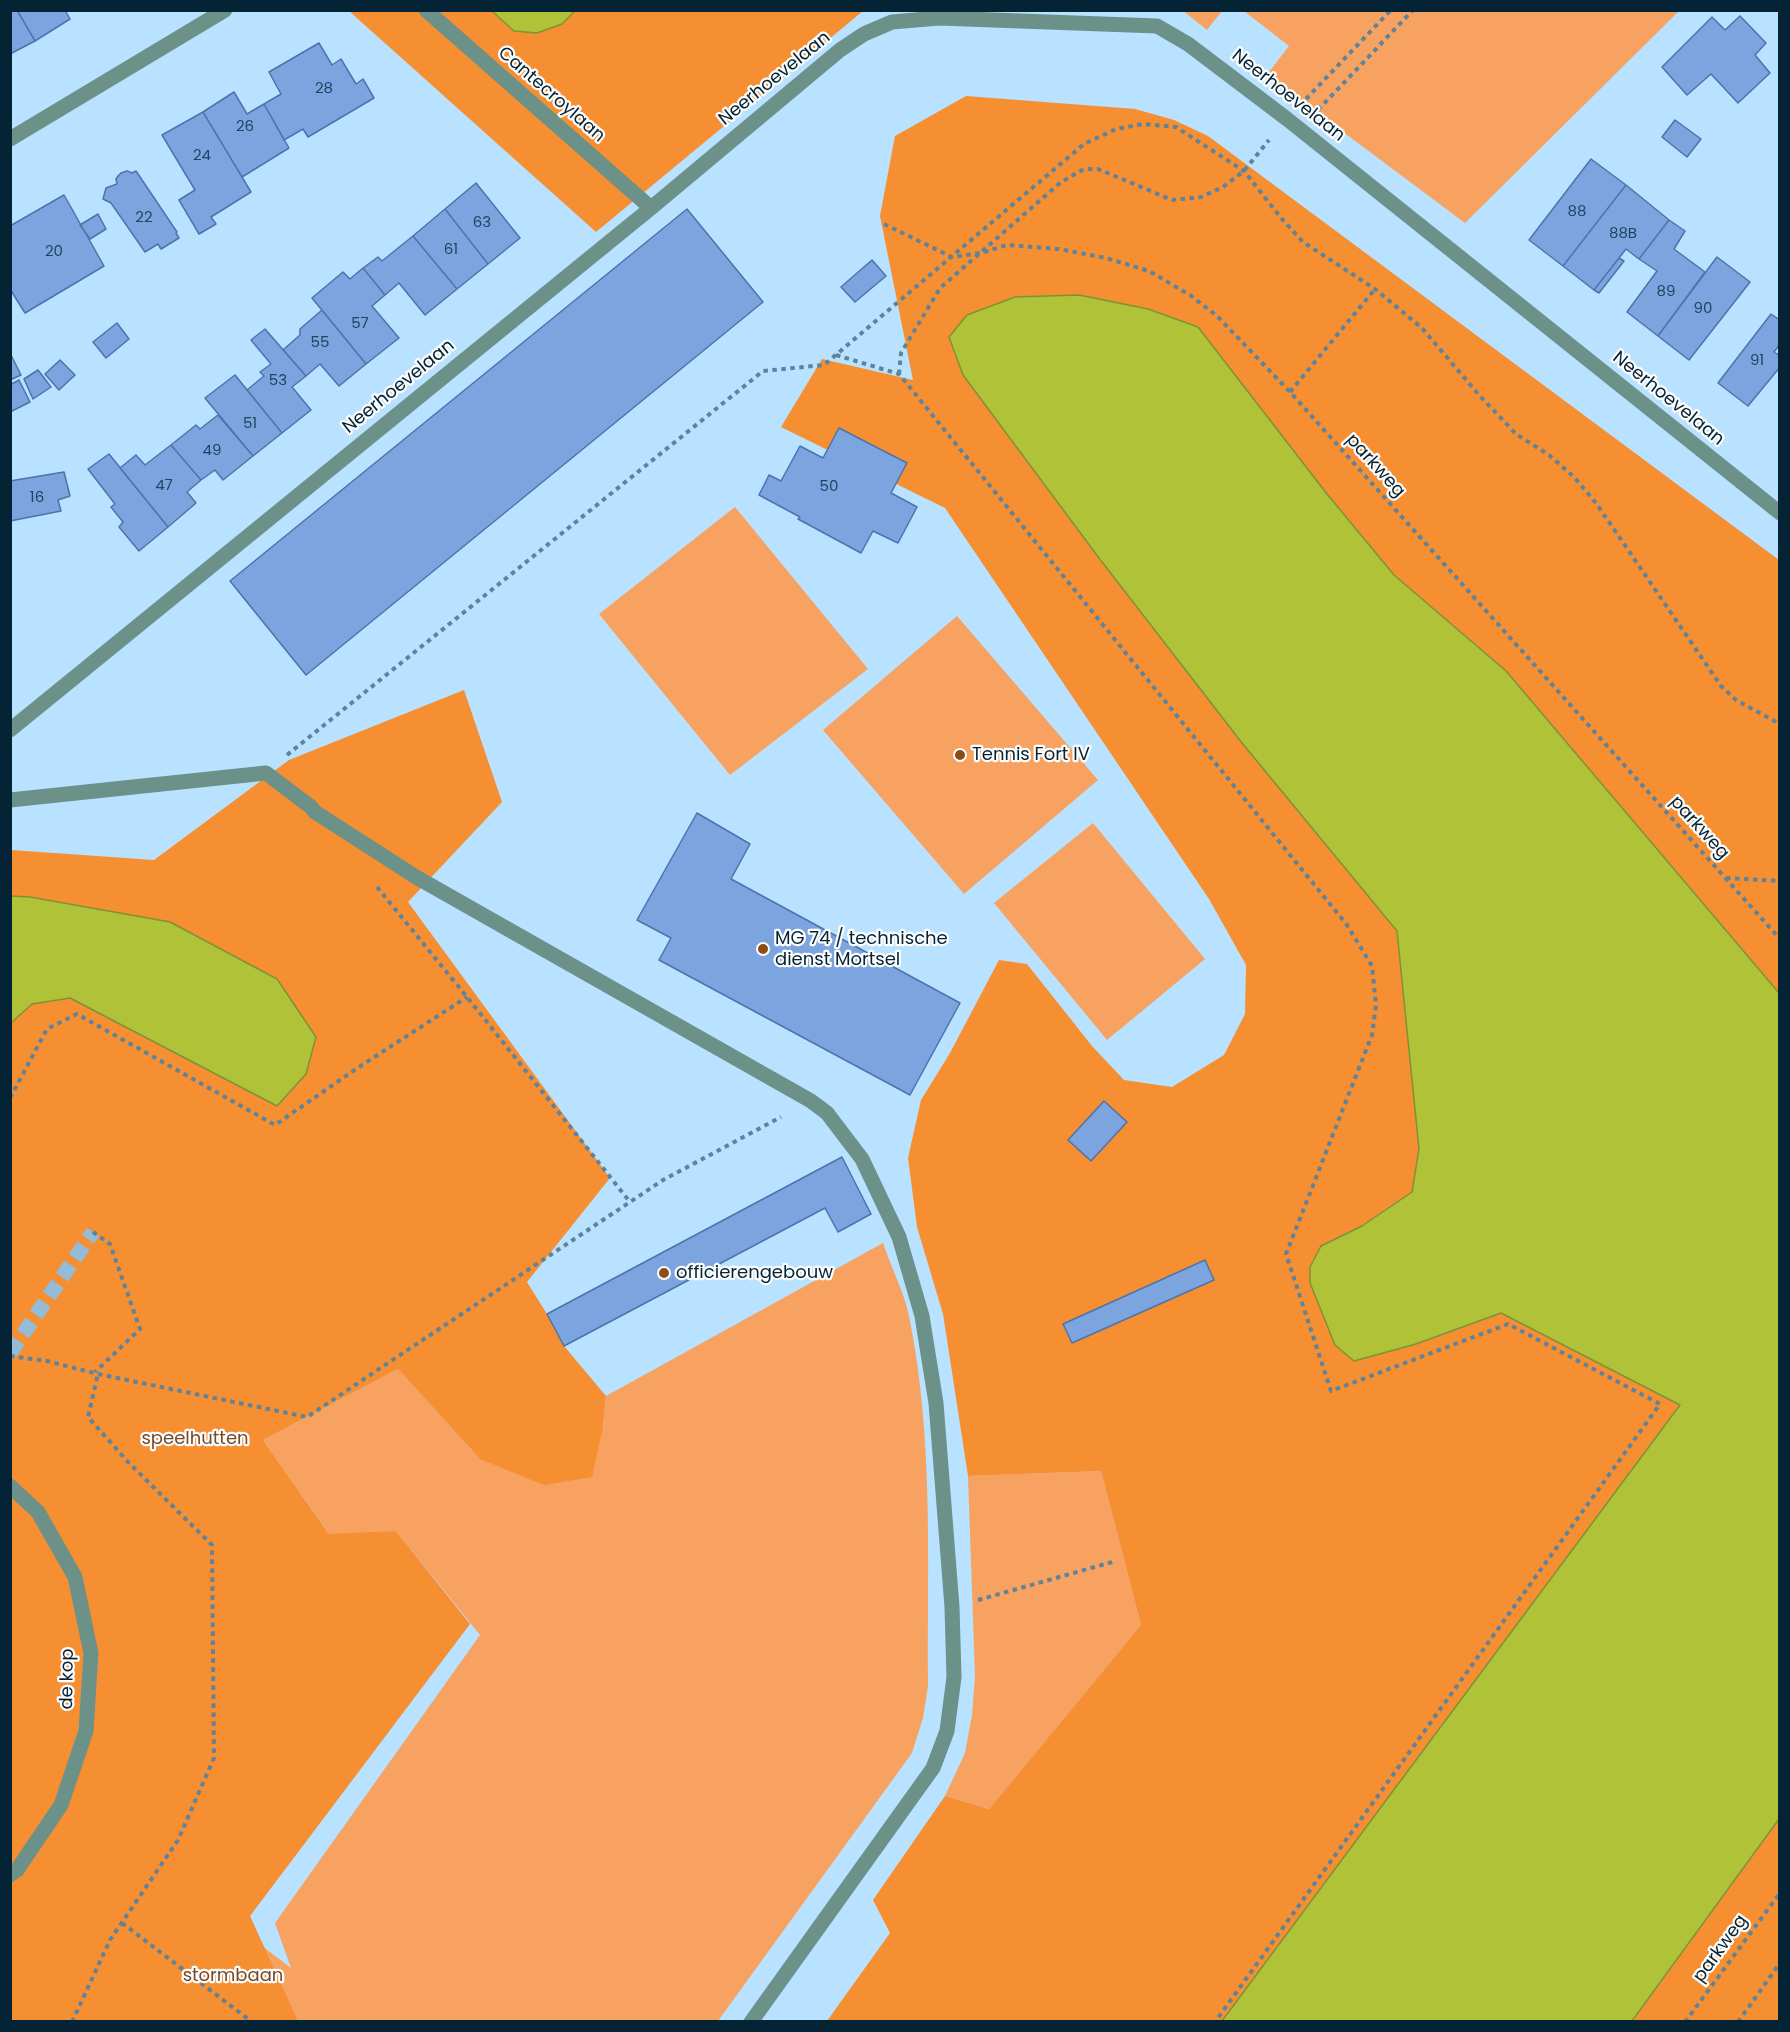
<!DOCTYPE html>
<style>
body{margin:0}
#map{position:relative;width:1790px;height:2032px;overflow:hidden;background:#b8e2ff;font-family:Poppins,sans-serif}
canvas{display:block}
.frame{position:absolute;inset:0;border:12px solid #042435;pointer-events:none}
</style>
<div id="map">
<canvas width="1790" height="2032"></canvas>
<div class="frame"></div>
</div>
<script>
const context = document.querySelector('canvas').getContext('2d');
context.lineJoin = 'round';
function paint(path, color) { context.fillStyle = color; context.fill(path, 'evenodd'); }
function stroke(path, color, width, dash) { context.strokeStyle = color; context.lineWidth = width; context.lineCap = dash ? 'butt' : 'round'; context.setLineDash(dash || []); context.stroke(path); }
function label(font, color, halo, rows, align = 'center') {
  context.font = font + ' Poppins,sans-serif'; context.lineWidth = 4.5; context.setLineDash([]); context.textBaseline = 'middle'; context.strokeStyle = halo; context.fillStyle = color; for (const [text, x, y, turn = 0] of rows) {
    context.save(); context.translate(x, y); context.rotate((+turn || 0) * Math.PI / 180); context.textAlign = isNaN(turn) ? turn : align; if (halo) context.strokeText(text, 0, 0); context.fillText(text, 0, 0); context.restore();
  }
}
paint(new Path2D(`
 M1182 10H1222V11L1207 30Z
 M1244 11H1679L1465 223 1295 96 1266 76 1289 46Z
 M735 507 868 669 730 775 599 614Z
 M957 616 1098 780 964 894 823 730Z
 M1093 823 1205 959 1107 1040 994 903Z
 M883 1243C891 1267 904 1292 909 1316 934 1438 927 1563 928 1686L923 1718 912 1753 718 2021H225L156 1865 291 1968 275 1923 480 1635 396 1531 330 1535 263 1440 398 1369 480 1459 603 1427 606 1396Z
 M1101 1471 1141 1625 989 1809 945 1796 965 1753 972 1715 975 1676 968 1476Z`), '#f7a260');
paint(new Path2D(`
 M349 11H492L514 31 562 24 575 11H863L596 232Z
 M966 96 1135 109 1174 120 1208 136 1779 560V993L1506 671 1394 575 1327 494 949 337 963 375 1099 558 1242 743 1397 931 1419 1149 1412 1192 1362 1226 1321 1246 1416 1344 1501 1313 1680 1405 1222 2021H827L890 1933 873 1900 945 1796 989 1809 1141 1625 1101 1471 968 1476 943 1314 917 1227 908 1158 921 1100 950 1053 999 960 1027 964 1092 1046 1124 1080 1172 1087 1224 1055 1245 1014 1246 965 1209 899 945 508 781 427 822 359 913 380 880 216 895 136Z
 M464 690 502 802 408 902 610 1178 527 1282 547 1314 564 1346 606 1396 603 1427 592 1477 544 1485 480 1459 398 1369 263 1440 329 1534 396 1531 470 1624 250 1916 298 2021H11V1023L32 1004 70 998 277 1106 30 897 11 896V850L154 860 289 760Z
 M1779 1819V2021L1632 2022Z`), '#f68e32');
const water = new Path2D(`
 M492 11H575L562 24 537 33 514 31Z
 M1079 295 1148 309 1198 327 1327 494 1394 575 1506 671 1779 993V1819L1632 2021H1222L1680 1405 1501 1313 1416 1344 1354 1361 1335 1345 1310 1283V1267L1321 1246 1362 1226 1412 1192 1419 1149 1397 931 1242 743 1099 558 963 375 949 337 967 315 1015 297Z
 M11 896 30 897 170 922 277 979 316 1037 306 1074 277 1106 70 998 32 1004 11 1023Z`);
paint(water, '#b0c338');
stroke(water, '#7c9337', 1.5);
const building = new Path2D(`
 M10 10H17L35 41 10 54Z
 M17 10H65L70 19 35 41Z
 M1740 16 1766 43 1755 55 1770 73 1738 103 1711 74 1687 95 1662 67 1712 17 1725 30Z
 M319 43 332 65 341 59 356 84 363 79 374 98 308 137 303 129 284 140 264 104 281 94 269 72Z
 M234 92 247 114 264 104 289 148 242 177 203 112Z
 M203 112 251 192 211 217 216 224 199 234 179 200 195 190 162 135Z
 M1675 120 1701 139 1687 157 1662 137Z
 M1591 159 1626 185 1563 266 1529 240Z
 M127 171 132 173 136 171 177 232 176 233 179 238 161 249 158 244 145 252 111 203 103 199 106 188 117 184 116 179 118 176 121 173Z
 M476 183 520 238 488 264 445 209Z
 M1626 185 1669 220 1639 259 1626 249 1594 290 1563 266Z
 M64 195 104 266 25 313 10 289V226Z
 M445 209 488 264 457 289 413 236Z
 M687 209 763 302 306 675 230 581Z
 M98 214 106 229 90 239 80 225Z
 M1669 220 1685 231 1674 249 1705 272 1658 336 1627 312 1657 271 1639 259Z
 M413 236 457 289 425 315 399 283 385 295 363 268 378 257 382 261Z
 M1717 257 1750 282 1689 360 1658 336Z
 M1619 258 1624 261 1599 293 1594 290Z
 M872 260 886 276 855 302 841 287Z
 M363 268 385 295 372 306 399 338 366 364 312 298 343 272 350 279Z
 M322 310 366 364 339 386 320 364 306 376 283 350 300 335V329Z
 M1771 314 1780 320V344L1774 352 1780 356V367L1748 406 1718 383Z
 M117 323 129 339 106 358 93 342Z
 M265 329 306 376 292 387 311 410 282 433 247 390 264 376 260 372 271 364 251 340Z
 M10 353 21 375 10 380Z
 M60 360 75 375 59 390 45 374Z
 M38 370 51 387 33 399 24 379Z
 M235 375 282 433 253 456 205 398Z
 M19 380 30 402 10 412V385Z
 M218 415 253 456 223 480 215 470 201 480 171 445 196 425 200 429Z
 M839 428 907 463 891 493 917 507 898 543 873 531 861 553 798 519 800 517 759 495 769 475 781 481 800 446 823 458Z
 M171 445 201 480 187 492 196 503 168 527 120 468 136 455 145 465Z
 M109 454 168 527 139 551 119 527 123 522 111 507 115 504 88 469Z
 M64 472 70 496 58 500 61 511 10 521V481Z
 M697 813 750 844 731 879 960 1003 910 1095 659 960 671 938 637 920Z
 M1104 1101 1127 1122 1091 1161 1068 1140Z
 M842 1157 871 1214 838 1232 825 1208 564 1346 547 1314Z
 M1205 1260 1214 1280 1072 1343 1063 1324Z`);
paint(building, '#7ca5e0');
stroke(building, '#4c73ab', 1.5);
stroke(new Path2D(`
 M10 1353 93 1232`), '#94bcd7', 15, [15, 8]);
stroke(new Path2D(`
 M1306 99 1391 10
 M1318 110 1413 10
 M884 224 952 257 981 253 1007 245 1059 249 1106 258 1149 271 1190 295 1217 316 1290 392 1780 939
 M836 355 899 374 1347 925 1372 966 1376 1005 1372 1035 1286 1254 1331 1391 1508 1324 1660 1404 1215 2022
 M899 374 901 353 940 288 1061 182 1084 169H1098L1172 200 1201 197 1223 187 1244 171 1269 140
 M1290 392 1375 289
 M287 755 763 371 824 365 1084 144 1116 129 1143 124 1176 127 1244 171 1282 219 1303 242 1375 289 1422 328 1479 395 1516 434 1549 455 1574 477 1596 503 1721 686 1736 700 1780 724
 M1726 878 1780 881
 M377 887 467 997 630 1202
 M10 1098 47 1029 77 1014 275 1125 356 1069 467 997
 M93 1232 110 1244 140 1329 95 1372
 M10 1356 47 1361 98 1374 307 1417 663 1180 781 1117
 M978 1600 1116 1561
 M122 1923 252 2022
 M72 2022 110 1940 178 1840 214 1758 212 1545 128 1462 88 1417 98 1374
 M1685 2022 1780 1893
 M1738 2022 1780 1963`), '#5e839a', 4, [4.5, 4.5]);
stroke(new Path2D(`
 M426 10 651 208
 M10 139 225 10
 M10 730 651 208 840 50 864 34 892 22 939 18 1157 26 1188 44 1287 119 1780 513
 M10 800 266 773 311 807 315 812 416 877 811 1101 827 1113 862 1159 899 1237 922 1316 936 1403 952 1607 954 1677 947 1731 933 1768 751 2022
 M10 1486 38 1512 75 1577 91 1653 86 1731 61 1805 17 1870 10 1875`), '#6c9188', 15);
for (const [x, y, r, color] of [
 [960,755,6,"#8c4e14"],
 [763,949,6,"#8c4e14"],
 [664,1273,6,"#8c4e14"]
]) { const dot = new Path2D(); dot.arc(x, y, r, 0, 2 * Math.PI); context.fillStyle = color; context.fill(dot); stroke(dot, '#fdfdfd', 2); }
label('15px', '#224460', null, [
 ["28",324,89],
 ["26",245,127],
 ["24",202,156],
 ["88",1577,212],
 ["22",144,218],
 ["63",482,223],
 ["88B",1623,234],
 ["61",451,250],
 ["20",54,252],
 ["89",1666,292],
 ["90",1703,309],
 ["57",360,324],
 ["55",320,343],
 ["91",1757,361],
 ["53",278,381],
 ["51",250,424],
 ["49",212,451],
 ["47",164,486],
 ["50",829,487],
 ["16",37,498]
]);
label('18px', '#042435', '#fdfdfd', [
 ["Neerhoevelaan",775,79,-39],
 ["Cantecroylaan",551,95,41],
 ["Neerhoevelaan",1288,96,38],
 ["Neerhoevelaan",399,387,-39],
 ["Neerhoevelaan",1668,399,39],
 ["parkweg",1375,466,48],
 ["parkweg",1699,828,48],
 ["de kop",68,1679,-89],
 ["parkweg",1721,1949,-54]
]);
label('18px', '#042435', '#fdfdfd', [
 ["Tennis Fort IV",972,755],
 ["MG 74 / technische",775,939],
 ["dienst Mortsel",775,960],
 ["officierengebouw",676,1273]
], 'left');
label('18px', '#754a28', '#fdfdfd', [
 ["speelhutten",195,1439],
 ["stormbaan",233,1976]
]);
</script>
